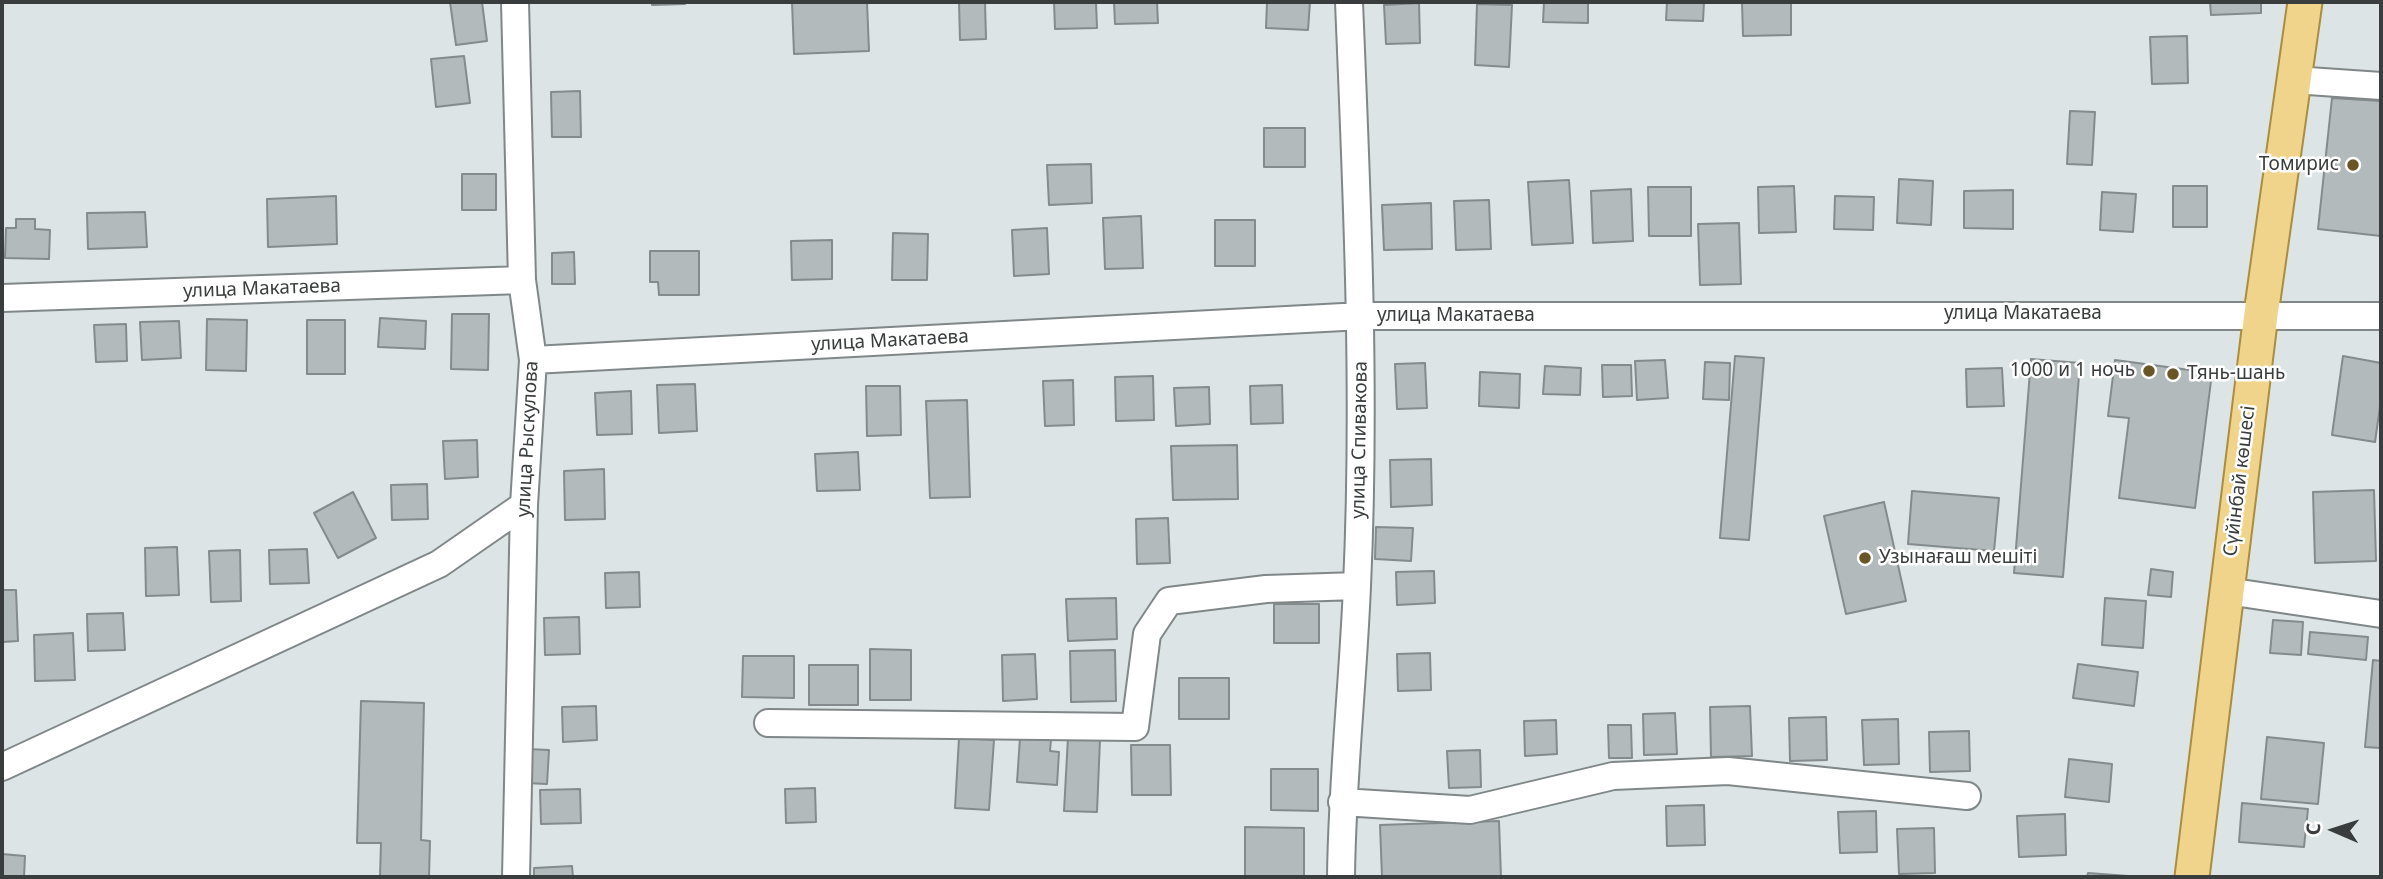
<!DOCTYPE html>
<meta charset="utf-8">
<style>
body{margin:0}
#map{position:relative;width:2383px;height:879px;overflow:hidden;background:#dde4e5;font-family:"Noto Sans",sans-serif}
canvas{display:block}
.frame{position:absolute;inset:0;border:4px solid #3a3d3d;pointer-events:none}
.north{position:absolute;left:2299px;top:795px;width:70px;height:70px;-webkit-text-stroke:5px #fff;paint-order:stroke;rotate:273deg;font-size:19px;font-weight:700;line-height:28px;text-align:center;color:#3a3d3d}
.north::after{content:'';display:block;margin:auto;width:24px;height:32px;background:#3a3d3d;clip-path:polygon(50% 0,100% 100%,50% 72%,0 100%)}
</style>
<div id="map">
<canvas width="2383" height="879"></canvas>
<div class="frame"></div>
<div class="north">С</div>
</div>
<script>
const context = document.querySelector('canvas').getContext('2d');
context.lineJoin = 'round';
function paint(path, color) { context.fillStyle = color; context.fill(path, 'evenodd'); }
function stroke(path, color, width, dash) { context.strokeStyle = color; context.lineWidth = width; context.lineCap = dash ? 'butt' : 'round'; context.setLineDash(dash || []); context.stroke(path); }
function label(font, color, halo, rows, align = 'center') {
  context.font = font + ' "Noto Sans",sans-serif'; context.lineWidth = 5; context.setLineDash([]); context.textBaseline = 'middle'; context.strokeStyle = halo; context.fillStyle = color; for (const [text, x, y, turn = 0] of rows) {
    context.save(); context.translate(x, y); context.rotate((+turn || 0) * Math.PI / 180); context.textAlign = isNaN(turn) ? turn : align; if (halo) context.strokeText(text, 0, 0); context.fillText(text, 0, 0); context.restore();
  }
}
const building = new Path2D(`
 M450 2H482L487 41 456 45Z
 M652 2H685V4L652 5Z
 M792 2H867L869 51 794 54Z
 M959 2H985L986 39 960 40Z
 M1054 2H1096L1097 28 1055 29Z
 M1114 2H1157L1158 23 1115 24Z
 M1267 2H1310L1308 30 1266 28Z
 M1544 2H1588V23L1543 22Z
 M1667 2H1704L1703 21 1666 20Z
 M1742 2H1791V35L1743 36Z
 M2210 2H2261V13L2211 15Z
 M1419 3 1420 43 1386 44 1384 5Z
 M1477 4 1512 5 1509 67 1475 65Z
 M2187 36 2188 83 2152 84 2150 37Z
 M464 56 470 103 436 107 431 59Z
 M580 91 581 137H552L551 92Z
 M2332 98 2381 101V236L2318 229Z
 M2070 111 2095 112 2092 165 2067 164Z
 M1264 128H1305V167H1264Z
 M1091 164 1092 203 1049 205 1047 165Z
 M462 174H496V210H462Z
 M1899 179 1933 181 1931 225 1897 223Z
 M1569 180 1573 243 1532 245 1528 182Z
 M1794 186 1796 232 1759 233 1758 187Z
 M2173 186H2207V227H2173Z
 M1648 187H1691V236H1649Z
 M1631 189 1633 241 1593 243 1591 191Z
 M2013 190V229L1964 228V191Z
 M2102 192 2136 194 2133 232 2100 230Z
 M336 196 337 244 268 247 267 199Z
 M1835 196 1874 197 1873 230 1834 229Z
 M1489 200 1491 249 1456 250 1454 201Z
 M1431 203 1432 249 1384 250 1382 205Z
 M145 212 147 247 88 249 87 213Z
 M1141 216 1143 268 1105 269 1103 218Z
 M16 219H35V229L50 230 49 259 5 258 6 228H16Z
 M1215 220H1255V266H1215Z
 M1739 223 1741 284 1700 285 1698 224Z
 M1047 228 1049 274 1014 276 1012 230Z
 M893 233 928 234 927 280H892Z
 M832 240V279L792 280 791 241Z
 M650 251H699V295H659L658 282H650Z
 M574 252 575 284H552V253Z
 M452 314H489L488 370 451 369Z
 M380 318 426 321 425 349 378 347Z
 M207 319 247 320 246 371 206 370Z
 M307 320H345V374H307Z
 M179 321 181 358 142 360 140 322Z
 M126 324 127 361 96 362 94 325Z
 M1735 356 1764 358 1749 540 1720 538Z
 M2343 356 2381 363V399L2375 442 2332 435Z
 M2031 359 2080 363 2063 577 2014 573Z
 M1665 360 1668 398 1637 400 1635 361Z
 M2115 360 2212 373 2195 508 2119 498 2129 418 2108 416Z
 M1705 362 1730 363 1729 400 1703 399Z
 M1425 363 1427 408 1397 409 1395 364Z
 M1602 365H1631L1632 396 1603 397Z
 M1545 366 1581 368 1580 395 1543 394Z
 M2002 368 2004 406 1967 407 1966 369Z
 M1480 372 1520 374 1519 408 1479 406Z
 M1153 376 1154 420 1116 421 1115 377Z
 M1073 380 1074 425 1045 426 1043 381Z
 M695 384 697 431 659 433 657 385Z
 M1282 385 1283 423 1251 424 1250 386Z
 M866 386H900L901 435 867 436Z
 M1209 387 1210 424 1176 426 1174 388Z
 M631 391 632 434 597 435 595 393Z
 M967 400 970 497 930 498 926 401Z
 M477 440 478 477 445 479 443 441Z
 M1237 445 1238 499 1173 500 1171 446Z
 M858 452 860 490 817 491 815 454Z
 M1431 459 1432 505 1391 507 1390 460Z
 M604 469 605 519 565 520 564 471Z
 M427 484 428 519 392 520 391 485Z
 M2374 490 2376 561 2315 563 2313 492Z
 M1912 491 1999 498 1994 551 1908 544Z
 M353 492 376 538 338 558 314 513Z
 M1884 502 1906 601 1846 614 1824 516Z
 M1168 518 1170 563 1137 564 1136 519Z
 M1376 527 1413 528 1411 561 1375 559Z
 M177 547 179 595 146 596 145 548Z
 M307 549 309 583 270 584 269 550Z
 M240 550 241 601 211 602 209 551Z
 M2151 569 2173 572 2171 597 2148 595Z
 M1434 571 1435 603 1397 605 1396 572Z
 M639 572 640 607 606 608 605 573Z
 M2 590H16L18 641 2 642Z
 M1116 598 1117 639 1068 641 1066 599Z
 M2105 598 2146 601 2143 648 2102 645Z
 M1274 604H1319V643H1274Z
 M123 613 125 650 88 651 87 614Z
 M579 617 580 654 545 655 544 618Z
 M2273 620 2303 622 2301 655 2270 653Z
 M2310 632 2368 637 2366 660 2308 654Z
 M73 633 75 680 35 681 34 635Z
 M870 649 911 650V700H870Z
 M1115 650 1116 701 1071 702 1070 651Z
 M1430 653 1431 690 1398 691 1397 654Z
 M1035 654 1037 699 1003 701 1002 655Z
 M743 656H794V698L742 697Z
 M2373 660 2381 661V748L2365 747Z
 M2078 664 2138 672 2134 706 2073 698Z
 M809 665H858V705H809Z
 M1179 678H1229V719H1179Z
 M361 701 424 703 421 840 430 841 429 877H380L381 843H357Z
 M596 706 597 740 563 742 562 707Z
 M1750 706 1752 756 1711 757 1710 707Z
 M1675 713 1677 754 1644 755 1643 714Z
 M1826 717 1827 760 1790 761 1789 718Z
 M1898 719 1899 764 1864 765 1862 720Z
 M1556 720 1557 754 1525 756 1524 721Z
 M1608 725H1631L1632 758H1609Z
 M1969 731 1970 771 1930 772 1929 732Z
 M1068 737 1100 739 1097 812 1064 811Z
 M2267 737 2324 743 2318 804 2261 799Z
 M959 738 994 740 989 810 955 808Z
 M1020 738 1051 740 1050 751 1059 752 1057 785 1017 782Z
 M1131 745H1170L1171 795H1132Z
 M527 749 549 750 547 784 525 783Z
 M1480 750 1481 787 1449 788 1447 751Z
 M2069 759 2112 764 2109 802 2065 797Z
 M1271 769H1318V811L1271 810Z
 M815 788 816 822 786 823 785 789Z
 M580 789 581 823 541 824 540 790Z
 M2242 803 2308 809 2304 847 2239 842Z
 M1704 805 1705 845 1667 846 1666 806Z
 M1876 811 1877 852 1840 853 1838 812Z
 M2065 814 2066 855 2019 857 2017 816Z
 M1499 821 1501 877H1382L1380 825Z
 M1245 827 1304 828V877H1245Z
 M1934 828 1935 873 1899 874 1897 829Z
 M2 854 25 856 24 877H2Z
 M572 866 573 877H534V868Z
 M2088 873 2142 877H2087Z`);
paint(building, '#b3babc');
stroke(building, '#848b8c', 2);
const minor = new Path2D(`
 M515 2 522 280 533 360 524 505 516 877
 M2294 80 2381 86
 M2 298 522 280
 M533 360 1362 316H2381
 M2227 591 2381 614
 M768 723 1135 727 1147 634 1169 601 1266 589 1357 586
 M2 767 439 564 524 505
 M1342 802 1470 810 1613 776 1728 771 1967 796
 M1341 877C1342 780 1353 683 1357 586 1366 391 1357 197 1349 2`);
const major = new Path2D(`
 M2192 877 2261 314 2305 2`);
stroke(minor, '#808788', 30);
stroke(major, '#aa8d3e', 37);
stroke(minor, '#fff', 26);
stroke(major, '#f1d48b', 33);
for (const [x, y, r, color] of [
 [2353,165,7,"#6a5625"],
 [2149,371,7,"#6a5625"],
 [2173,374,7,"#6a5625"],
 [1865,558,7,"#6a5625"]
]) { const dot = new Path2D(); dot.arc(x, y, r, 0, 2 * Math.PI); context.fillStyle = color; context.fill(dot); stroke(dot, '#fff', 2.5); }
label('19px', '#3a3d3d', '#fff', [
 ["Томирис",2339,165],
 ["1000 и 1 ночь",2135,371],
 ["Тянь-шань",2187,374,"left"],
 ["Узынағаш мешіті",1879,558,"left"]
], 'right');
label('19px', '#3a3d3d', '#fff', [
 ["улица Макатаева",262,289,-2],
 ["улица Макатаева",2023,314],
 ["улица Макатаева",1456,316],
 ["улица Макатаева",890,341,-3],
 ["улица Рыскулова",528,439,-87],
 ["улица Спивакова",1360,440,-89],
 ["Сүйінбай көшесі",2240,481,-83]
]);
</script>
